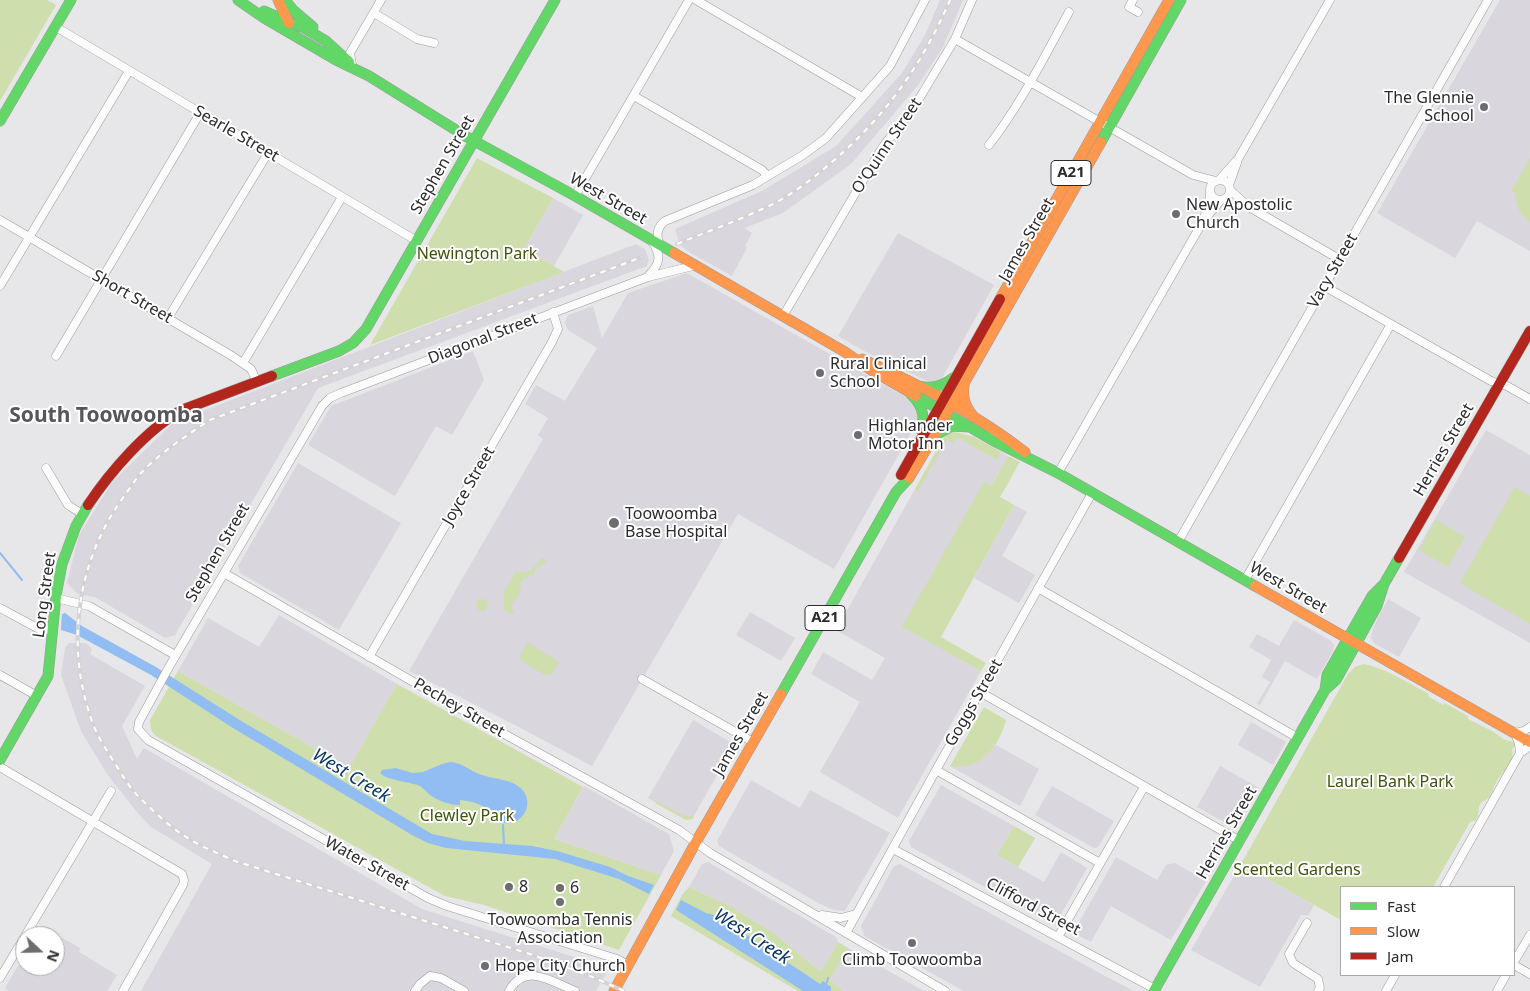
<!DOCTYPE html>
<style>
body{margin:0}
#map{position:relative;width:1530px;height:991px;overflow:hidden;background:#e7e6e8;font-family:"Noto Sans",sans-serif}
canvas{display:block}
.legend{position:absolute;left:1340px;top:886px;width:175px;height:90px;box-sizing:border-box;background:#fff;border:1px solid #aaaaab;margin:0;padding:6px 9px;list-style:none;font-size:15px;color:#2b2a2c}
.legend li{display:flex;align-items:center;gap:10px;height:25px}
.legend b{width:25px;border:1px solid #aaaaab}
.north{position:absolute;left:15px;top:926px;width:50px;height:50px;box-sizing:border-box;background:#fff;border:1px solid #aaaaab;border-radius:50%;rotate:111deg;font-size:14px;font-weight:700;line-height:20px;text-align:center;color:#2b2a2c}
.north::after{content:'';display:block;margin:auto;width:18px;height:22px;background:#6d6c6e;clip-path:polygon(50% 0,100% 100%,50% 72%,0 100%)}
</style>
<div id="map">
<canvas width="1530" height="991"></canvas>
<ul class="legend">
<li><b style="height:6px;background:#63d668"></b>Fast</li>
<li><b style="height:6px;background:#ff974d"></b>Slow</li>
<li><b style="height:6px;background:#b3261e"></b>Jam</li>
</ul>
<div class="north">N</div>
</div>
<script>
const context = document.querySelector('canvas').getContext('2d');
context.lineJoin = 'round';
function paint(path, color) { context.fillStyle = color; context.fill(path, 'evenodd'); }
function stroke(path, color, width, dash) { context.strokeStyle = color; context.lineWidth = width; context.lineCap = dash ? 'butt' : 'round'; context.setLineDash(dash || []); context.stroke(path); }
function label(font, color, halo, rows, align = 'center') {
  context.font = font + ' "Noto Sans",sans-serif'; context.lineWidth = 4; context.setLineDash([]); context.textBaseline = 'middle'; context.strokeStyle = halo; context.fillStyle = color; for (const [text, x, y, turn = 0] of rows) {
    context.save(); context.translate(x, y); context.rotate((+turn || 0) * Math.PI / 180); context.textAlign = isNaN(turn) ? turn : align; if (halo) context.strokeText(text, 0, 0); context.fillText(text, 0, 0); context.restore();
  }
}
paint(new Path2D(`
 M940 0H963L943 47 919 84 851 164 783 213 744 228 752 233 745 246 747 248 732 276 689 252 680 245 675 229 762 191 836 146 902 73 925 35Z
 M1500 0H1530V251L1477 221 1455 258 1377 213Z
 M553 198 583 215 554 266 524 249Z
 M898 233 994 285 942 378 937 381H927L866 352 838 336Z
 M636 244 645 249 649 260 647 266 318 388 175 635 165 638 95 597 78 594 67 583 79 535 113 481 174 422Z
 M687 273 909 399 917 413 916 424 834 569 738 514 592 766 513 724 409 671 543 439 538 435 548 418 525 404 536 385 565 401 597 348 568 330 565 322 568 315 593 306 602 338 628 293Z
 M473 351 484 380 452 435 436 426 395 496 308 445 331 406Z
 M1486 430 1530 455V643L1404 572Z
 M948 434 973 436 1008 456 991 486 984 483 903 627 981 671 898 818 820 772 860 702 811 674 823 652 872 680 885 658 836 630 943 439Z
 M298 463 401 523 339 630 240 573 238 566Z
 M1014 505 1027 512 1002 556 1035 575 1019 603 974 578Z
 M1388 599 1421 618 1399 657 1375 644 1371 638 1373 628Z
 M750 612 795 638 781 661 736 635Z
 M279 615 397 684 349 768 178 671 208 618 259 647Z
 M1294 620 1330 640 1334 645 1333 651 1317 679 1285 661 1260 705 1257 704 1270 682 1262 677 1271 660 1249 647 1257 634 1279 646Z
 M69 643H86L92 649 90 654 145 686 122 726 137 759 144 748 422 909 609 968 596 991H141L212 864 151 827 137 812 107 774 81 731 61 675 65 648Z
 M693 720 732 743 733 747 692 819 686 820 648 798Z
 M1251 722 1286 742 1273 765 1238 745Z
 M996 745 1039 769 1020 806 950 766 970 765 984 757Z
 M1220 766 1259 788 1239 825 1233 827 1197 807Z
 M751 780 800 808 810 790 890 833 845 911 834 910 820 904 719 846 717 841Z
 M941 785 1014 826 997 855 1028 873 1044 882 1061 852 1087 868 1055 925 911 847 909 841Z
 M584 786 669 834 674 851 661 875 554 839Z
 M1052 786 1114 821 1098 847 1094 848 1035 815Z
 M1116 857 1157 880 1166 865 1175 863 1206 881 1171 940 1111 906 1091 942 1073 933Z
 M708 862 836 937 838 942 821 972 775 934 730 906 689 887 702 864Z
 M900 864 1107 977 1134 991H964L864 936 861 926 894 866Z
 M1241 864 1314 905 1309 915H1301L1260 987 1191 950Z
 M42 926 80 948 79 952 117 975 107 991H9L5 988 25 954V966H55V936H36Z
 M848 948 924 991H843L830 980Z`), '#d9d6dd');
paint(new Path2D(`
 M0 0H47L56 5 0 101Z
 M477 158 553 198 524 249 564 272 370 345Z
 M1530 158V222C1520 215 1516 206 1515 193L1511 191Z
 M953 432C971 434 985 443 1001 452L997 460 957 437 953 443 947 440 918 491 915 489 943 439 948 434Z
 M1008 456 1020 462 1000 497 1014 505 941 637 986 663 981 671 902 627 984 482 991 486Z
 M1515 487 1530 496V624L1460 583Z
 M1436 520 1465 537 1448 567 1419 550Z
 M541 558 546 560 544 564 537 568 533 576 530 574 527 578 525 577 519 586 522 588 510 608 514 611 512 614 504 610V592L516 571C528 577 536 567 541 558Z
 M476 605a6 6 0 1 1 12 0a6 6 0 1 1-12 0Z
 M527 642 559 662 552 674 545 675 521 661 520 657Z
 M1364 664C1387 669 1408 683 1429 694L1428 696 1443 705 1444 703 1468 716V719L1492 731 1505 740 1515 742 1516 745 1512 749 1513 758 1508 767 1497 780 1490 797 1481 803 1479 807 1478 816 1476 820 1470 822 1433 887H1341V920L1241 864 1348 674 1355 667Z
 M178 671 349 768 397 684 583 787 554 839 661 875 619 950 484 905 445 896 156 736 151 730 150 720Z
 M984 707 1006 720C1001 739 990 758 970 765 964 767 956 766 950 766Z
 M658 802C668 805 683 821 694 815L692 819 686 820 655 803Z
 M1014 826 1035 838 1018 867 997 855Z
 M689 887 730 906 775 934 821 972 838 942 848 948 830 980 843 991H798L671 916 682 895Z`), '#cedeac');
paint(new Path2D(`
 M65 613 82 626 156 667 238 719 432 834 465 841 532 846 557 851 610 867 628 876 654 885 649 894 619 879 555 859 446 848 428 843 412 835 233 728 151 675 77 635 61 630 62 614Z
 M451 762C463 763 471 772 482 775 497 780 515 779 524 792 534 807 520 826 504 823 497 821 493 816 487 813V809L483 806 473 802 460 800V805C450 805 442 802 433 797 427 794 425 788 418 785 408 782 387 780 380 773L382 770 396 768 412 773 423 772 442 764Z
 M681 900 706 913 718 916 820 984 823 981 831 987V991H803L676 910Z`), '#91bdf2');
stroke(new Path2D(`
 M0 553 22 580
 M503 825 504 845
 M826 985 828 978`), '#91bdf2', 2);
const street = new Path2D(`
 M696 0 862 97
 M1133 0 1129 7 1138 12
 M374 13 417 39 434 43
 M56 27 417 241
 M955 39 1193 175 1216 181
 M352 65 350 53 381 0
 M634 96 762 170 768 176
 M989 145C1021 104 1044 57 1069 12
 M1210 190a10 10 0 1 1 20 0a10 10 0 1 1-20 0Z
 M1219 180 1238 159 1330 0
 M1229 185 1237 163
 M1230 190 1249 207 1339 259
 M575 196 689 0
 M1205 219 1220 201
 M0 220 232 356 251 369 257 382
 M659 246C657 235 656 228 665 221L753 185 803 155 826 138 890 66 925 0
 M649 275C661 263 661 255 652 241
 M0 286 129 71
 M1324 286 1491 381 1507 386 1530 399
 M783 316 882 148 916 104 955 39 972 0
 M168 318 268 153
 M56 356 200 113
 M243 363 342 197
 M46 468 68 505 82 514
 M1058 473 1202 223 1209 203 1210 194
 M1178 542 1488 0
 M224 573 497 730 679 830 710 853 945 991
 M1245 580 1391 324
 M1038 588 1298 738
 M56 598 89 606 175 655
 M0 608 39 629 53 631
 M369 657 552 342 558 329 553 312
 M0 675 37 696
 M642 679 753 742
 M980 692 1240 841
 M1520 753 1519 744 1515 733 1524 731 1530 727
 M0 767 182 874 184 880 183 885 123 991
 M936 770 1100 863
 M893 849 1155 989
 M1444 887 1520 753 1530 746
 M822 915 841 918 856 914
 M1307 923 1289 954 1293 963 1318 979 1320 988 1318 991
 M846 933 936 770 1092 493
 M25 936 111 791
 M1058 937 1144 787
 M1514 962 1530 935
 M628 965 617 959 447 906 428 898 148 740 138 729 139 722 169 667 322 406 330 398 341 393 648 277 693 266
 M1514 965 1530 974
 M0 978 25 936
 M415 991 420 984 430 976 441 978 464 991
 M509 991C525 962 551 981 575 991
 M1386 991 1395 975
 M1497 991 1506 975`);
const fast = new Path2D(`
 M238 0 264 18 336 60 369 76 467 137 575 196 674 253
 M285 0 293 10 313 27
 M264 11 304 28 326 41 349 62
 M0 121 71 0
 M1101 142 1181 0
 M272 376 339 351 353 343 366 329 555 0
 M917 386C931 389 942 387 953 378
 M910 393C921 404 926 414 921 430
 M916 396 994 441 1058 473 1255 586
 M936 435 952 426 970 427
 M1325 690 1327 675 1372 596 1383 585
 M781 694 896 492 909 478
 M0 760 48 676 56 596 62 564 76 526 88 505
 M1154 991 1325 690 1336 680 1377 606 1384 584 1399 558`);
const slow = new Path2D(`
 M278 0 289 23
 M674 253 845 352 871 370 916 396
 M1000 299 1169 0
 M862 359C919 384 976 414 1025 452
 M964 385C962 399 966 408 975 418
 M909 478 933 438 1101 142
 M1255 586 1530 742
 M614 991 696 842 781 694`);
const jam = new Path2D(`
 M901 475 1000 299
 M88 505C110 472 147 429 182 410L272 376
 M1399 558 1530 331`);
stroke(street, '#9b9b9c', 9);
stroke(fast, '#9b9b9c', 11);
stroke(slow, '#9b9b9c', 11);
stroke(jam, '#9b9b9c', 11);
stroke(street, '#fbfbfc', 8);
stroke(fast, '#63d668', 10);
stroke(slow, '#ff974d', 10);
stroke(jam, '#b3261e', 10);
const rail = new Path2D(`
 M677 244C709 231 742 219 773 204 792 194 810 181 826 167 883 120 921 67 950 0
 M624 991 595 978 533 955 235 861C220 854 204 848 191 840 172 829 154 812 138 796 129 787 123 776 116 765 109 754 101 742 95 729 64 652 75 562 125 495 130 488 135 480 141 473 161 452 186 436 210 420L642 257`);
stroke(rail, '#d3d3d4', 4);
stroke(rail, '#fff', 2, [5.5]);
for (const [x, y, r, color] of [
 [1484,107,5,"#6d6c6e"],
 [1176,214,5,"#6d6c6e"],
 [820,373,5,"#6d6c6e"],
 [858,435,5,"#6d6c6e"],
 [614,523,6,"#6d6c6e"],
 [509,887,5,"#6d6c6e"],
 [560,888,5,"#6d6c6e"],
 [560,902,5,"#6d6c6e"],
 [912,943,5,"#6d6c6e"],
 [485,966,5,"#6d6c6e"]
]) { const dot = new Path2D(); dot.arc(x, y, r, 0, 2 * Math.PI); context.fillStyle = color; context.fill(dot); stroke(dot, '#fff', 2); }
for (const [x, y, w] of [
 [1071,173,40],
 [825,618,40]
]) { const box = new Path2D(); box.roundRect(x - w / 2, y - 12.5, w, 25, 4); context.fillStyle = '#fff'; context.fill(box); stroke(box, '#2b2a2c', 1); }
label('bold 15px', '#2b2a2c', null, [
 ["A21",1071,173],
 ["A21",825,618]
]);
label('16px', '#2b2a2c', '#fff', [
 ["The Glennie",1474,98,"right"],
 ["School",1474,116,"right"],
 ["New Apostolic",1186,205],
 ["Church",1186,223],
 ["Rural Clinical",830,364],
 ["School",830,382],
 ["Highlander",868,426],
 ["Motor Inn",868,444],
 ["Toowoomba",625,514],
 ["Base Hospital",625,532],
 ["8",519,887],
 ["6",570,888],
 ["Toowoomba Tennis",560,920,"center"],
 ["Association",560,938,"center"],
 ["Climb Toowoomba",912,960,"center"],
 ["Hope City Church",495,966]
], 'left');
label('16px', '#2b2a2c', '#fff', [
 ["Searle Street",236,134,30],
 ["O'Quinn Street",887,146,-56],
 ["Stephen Street",443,165,-60],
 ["West Street",608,199,30],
 ["James Street",1027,240,-60],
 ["Vacy Street",1333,271,-60],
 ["Short Street",132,297,30],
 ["Diagonal Street",483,339,-21],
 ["Herries Street",1444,450,-60],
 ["Joyce Street",469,486,-60],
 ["Stephen Street",218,553,-60],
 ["West Street",1288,588,30],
 ["Long Street",45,595,-82],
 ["Goggs Street",974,703,-60],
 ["Pechey Street",459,708,30],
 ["James Street",741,734,-60],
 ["Herries Street",1227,833,-60],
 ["Water Street",367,864,29],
 ["Clifford Street",1033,907,28]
]);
label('16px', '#40520b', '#fff', [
 ["Newington Park",477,254],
 ["Laurel Bank Park",1390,782],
 ["Clewley Park",467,816],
 ["Scented Gardens",1297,870]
]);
label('italic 18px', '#093765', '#fff', [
 ["West Creek",351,776,31],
 ["West Creek",752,937,33]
]);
label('bold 21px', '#565559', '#fff', [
 ["South Toowoomba",106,416]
]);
</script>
